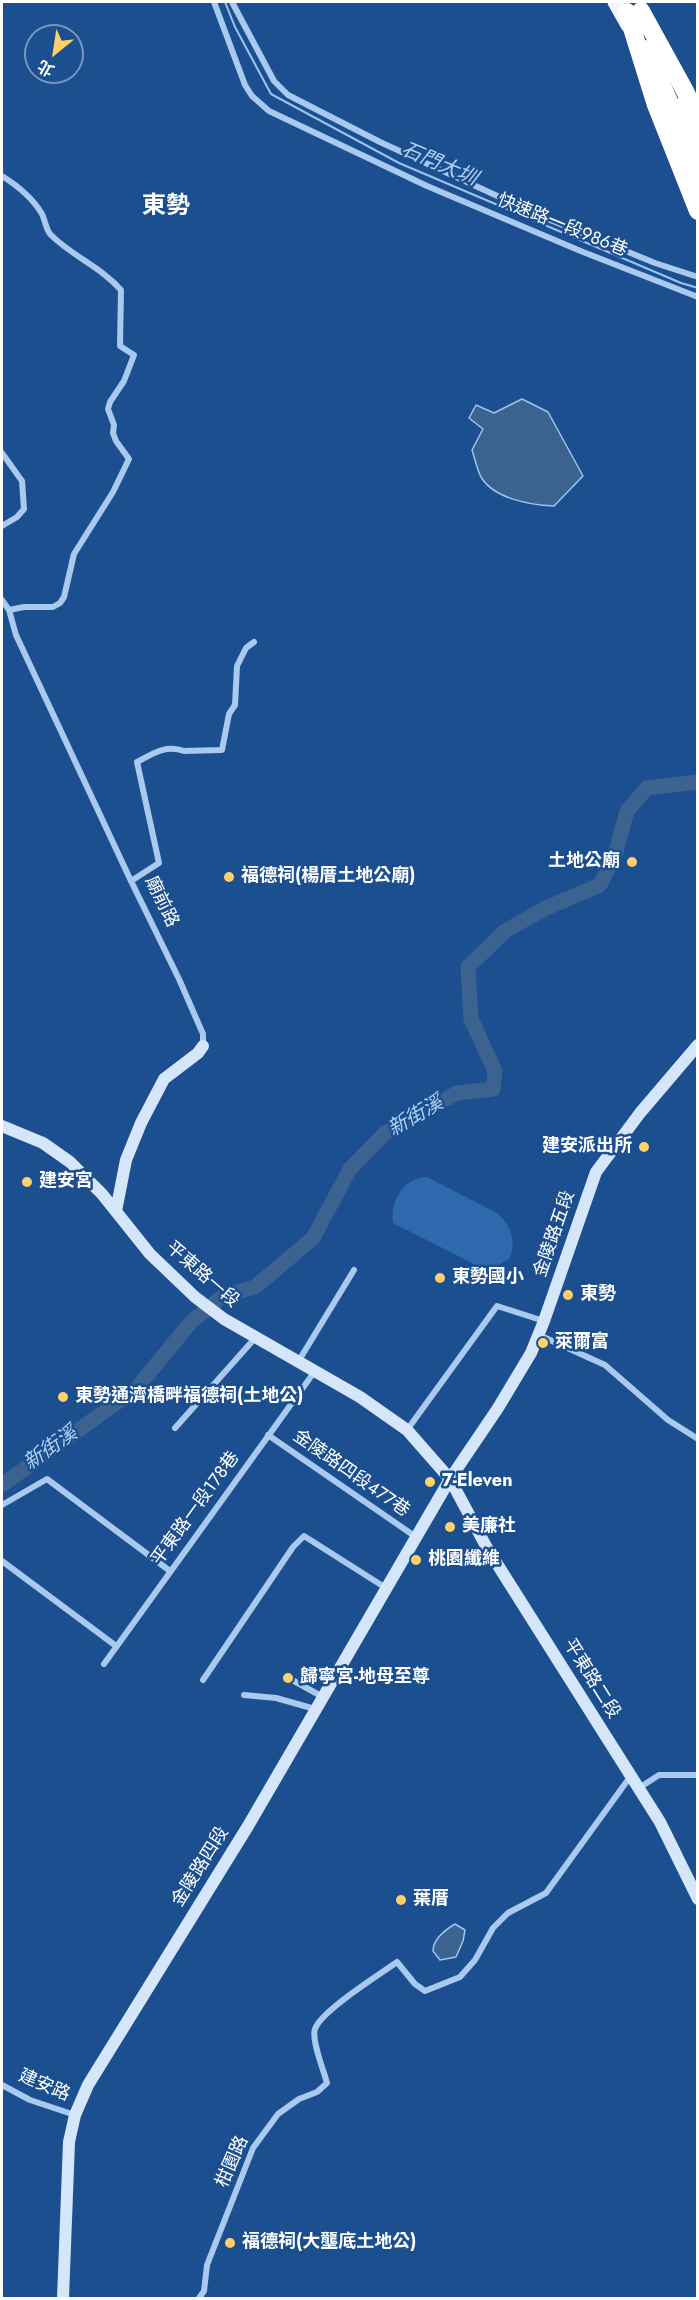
<!DOCTYPE html>
<meta charset="utf-8">
<style>
body{margin:0}
#map{position:relative;width:699px;height:2300px;overflow:hidden;background:#1b4f8f;font-family:Jost,"Noto Sans TC",sans-serif}
canvas{display:block}
.frame{position:absolute;inset:0;border:3px solid #fff;pointer-events:none}
.north{position:absolute;left:24px;top:24px;width:60px;height:60px;box-sizing:border-box;background:#1b4f8f;border:2px solid #7695bc;border-radius:50%;rotate:210deg;font-size:16px;font-weight:700;line-height:24px;text-align:center;color:#fff}
.north::after{content:'';display:block;margin:auto;width:21px;height:27px;background:#ffd166;clip-path:polygon(50% 0,100% 100%,50% 72%,0 100%)}
</style>
<div id="map">
<canvas width="699" height="2300"></canvas>
<div class="frame"></div>
<div class="north">北</div>
</div>
<script>
const context = document.querySelector('canvas').getContext('2d');
context.lineJoin = 'round';
function paint(path, color) { context.fillStyle = color; context.fill(path, 'evenodd'); }
function stroke(path, color, width, dash) { context.strokeStyle = color; context.lineWidth = width; context.lineCap = dash ? 'butt' : 'round'; context.setLineDash(dash || []); context.stroke(path); }
function label(font, color, halo, rows, align = 'center') {
  context.font = font + ' Jost,"Noto Sans TC",sans-serif'; context.lineWidth = 5; context.setLineDash([]); context.textBaseline = 'middle'; context.strokeStyle = halo; context.fillStyle = color; for (const [text, x, y, turn = 0] of rows) {
    context.save(); context.translate(x, y); context.rotate((+turn || 0) * Math.PI / 180); context.textAlign = isNaN(turn) ? turn : align; if (halo) context.strokeText(text, 0, 0); context.fillText(text, 0, 0); context.restore();
  }
}
paint(new Path2D(`
 M427 1177 497 1213C511 1225 517 1242 509 1259L488 1271 393 1223C390 1201 403 1178 427 1177Z`), '#2e69ad');
const water = new Path2D(`
 M522 399 548 412 583 476 554 506C531 505 494 499 481 477 477 469 475 459 472 450L483 429 469 418 476 405 494 413Z
 M455 1924 465 1930 463 1941 456 1957 440 1960 433 1951C433 1939 445 1930 455 1924Z`);
paint(water, '#3c6290');
stroke(water, '#9cc4f0', 1.5);
stroke(new Path2D(`
 M225 2 235 27 271 94 399 163 681 283 698 288`), '#9cc4f0', 2);
stroke(new Path2D(`
 M2 1485 136 1389 191 1322 223 1296 255 1287 313 1238 350 1169 385 1133 457 1093 493 1089 495 1071 471 1019 468 967 505 931 546 908 600 885 615 855 627 811 647 788 698 782`), '#3c6290', 15);
stroke(new Path2D(`
 M214 2 245 85 252 96 269 111 427 186 583 252 698 297
 M232 2 274 81 288 95 380 142 543 217 655 263 698 277
 M2 176C18 186 32 197 42 214 45 220 46 230 51 235 72 256 101 267 121 290L120 346 134 355 124 381 110 402 108 409 114 425 113 433 116 441 129 459 113 492 74 554 64 597 60 603 53 607H24L9 610
 M2 453 22 481 24 509 17 517 2 526
 M2 600 9 610 16 635 131 881 179 979 203 1034V1046
 M131 881 159 863 137 762C152 754 166 744 184 751L222 750 229 714 235 705 237 666 246 648 254 642
 M539 1335 605 1365 668 1420 698 1439
 M298 1362 354 1270
 M175 1428 256 1337
 M407 1430 497 1306 544 1321
 M268 1435 416 1537
 M2 1505 47 1479 170 1571
 M2 1561 116 1646
 M104 1664 315 1371
 M203 1680 293 1547 304 1536 386 1588
 M294 1681 323 1697
 M244 1695 276 1698 315 1709
 M639 1788 659 1775H698
 M2 2085 30 2100 75 2115
 M199 2298 204 2291 207 2265 253 2148 278 2114 299 2099 317 2092 327 2083C324 2071 311 2040 315 2029 321 2011 379 1975 397 1962L415 1984 425 1991 460 1977 475 1960 493 1928 508 1913 546 1893 630 1777`), '#a9c9ee', 6);
stroke(new Path2D(`
 M2 1126 43 1143 70 1162 102 1194 150 1254 195 1297 224 1319 360 1397 407 1430 450 1479 487 1548 660 1822 698 1899
 M116 1211 126 1160 141 1123 164 1079 198 1053 203 1046
 M63 2298 69 2142 75 2115 88 2085 248 1826 450 1479 498 1408 531 1353 544 1321 596 1172 640 1113 698 1045`), '#d6e6fa', 12);
stroke(new Path2D(`
 M615 2 628 25`), '#f0f6ff', 15);
stroke(new Path2D(`
 M645 49 668 99 698 175
 M684 105 698 137`), '#fff', 18);
stroke(new Path2D(`
 M641 11 685 91 698 119
 M627 12 656 105 698 211`), '#fff', 18);
for (const [x, y, r, color] of [
 [632,862,6,"#ffd166"],
 [229,877,6,"#ffd166"],
 [644,1147,6,"#ffd166"],
 [27,1182,6,"#ffd166"],
 [440,1278,6,"#ffd166"],
 [568,1295,6,"#ffd166"],
 [543,1343,6,"#ffd166"],
 [63,1397,6,"#ffd166"],
 [430,1482,6,"#ffd166"],
 [450,1527,6,"#ffd166"],
 [416,1560,6,"#ffd166"],
 [288,1678,6,"#ffd166"],
 [401,1900,6,"#ffd166"],
 [230,2243,6,"#ffd166"]
]) { const dot = new Path2D(); dot.arc(x, y, r, 0, 2 * Math.PI); context.fillStyle = color; context.fill(dot); stroke(dot, '#1b4f8f', 2); }
label('18px', '#fff', '#1b4f8f', [
 ["快速路一段986巷",562,226,22],
 ["廟前路",161,902,64],
 ["金陵路五段",555,1234,-71],
 ["平東路一段",202,1275,41],
 ["金陵路四段477巷",351,1474,35],
 ["平東路一段178巷",196,1509,-54],
 ["平東路二段",591,1679,58],
 ["金陵路四段",201,1867,-58],
 ["建安路",44,2086,23],
 ["柑園路",233,2162,-66]
]);
label('bold 18px', '#fff', '#1b4f8f', [
 ["土地公廟",620,862,"right"],
 ["福德祠(楊厝土地公廟)",241,877],
 ["建安派出所",632,1147,"right"],
 ["建安宮",39,1182],
 ["東勢國小",452,1278],
 ["東勢",580,1295],
 ["萊爾富",555,1343],
 ["東勢通濟橋畔福德祠(土地公)",75,1397],
 ["7-Eleven",442,1482],
 ["美廉社",462,1527],
 ["桃園纖維",428,1560],
 ["歸寧宮-地母至尊",300,1678],
 ["葉厝",413,1900],
 ["福德祠(大壟底土地公)",242,2243]
], 'left');
label('italic 20px', '#b5d3f5', '#1b4f8f', [
 ["石門大圳",439,165,23],
 ["新街溪",416,1117,-30],
 ["新街溪",51,1449,-35]
]);
label('bold 24px', '#fff', '#1b4f8f', [
 ["東勢",166,207]
]);
</script>
